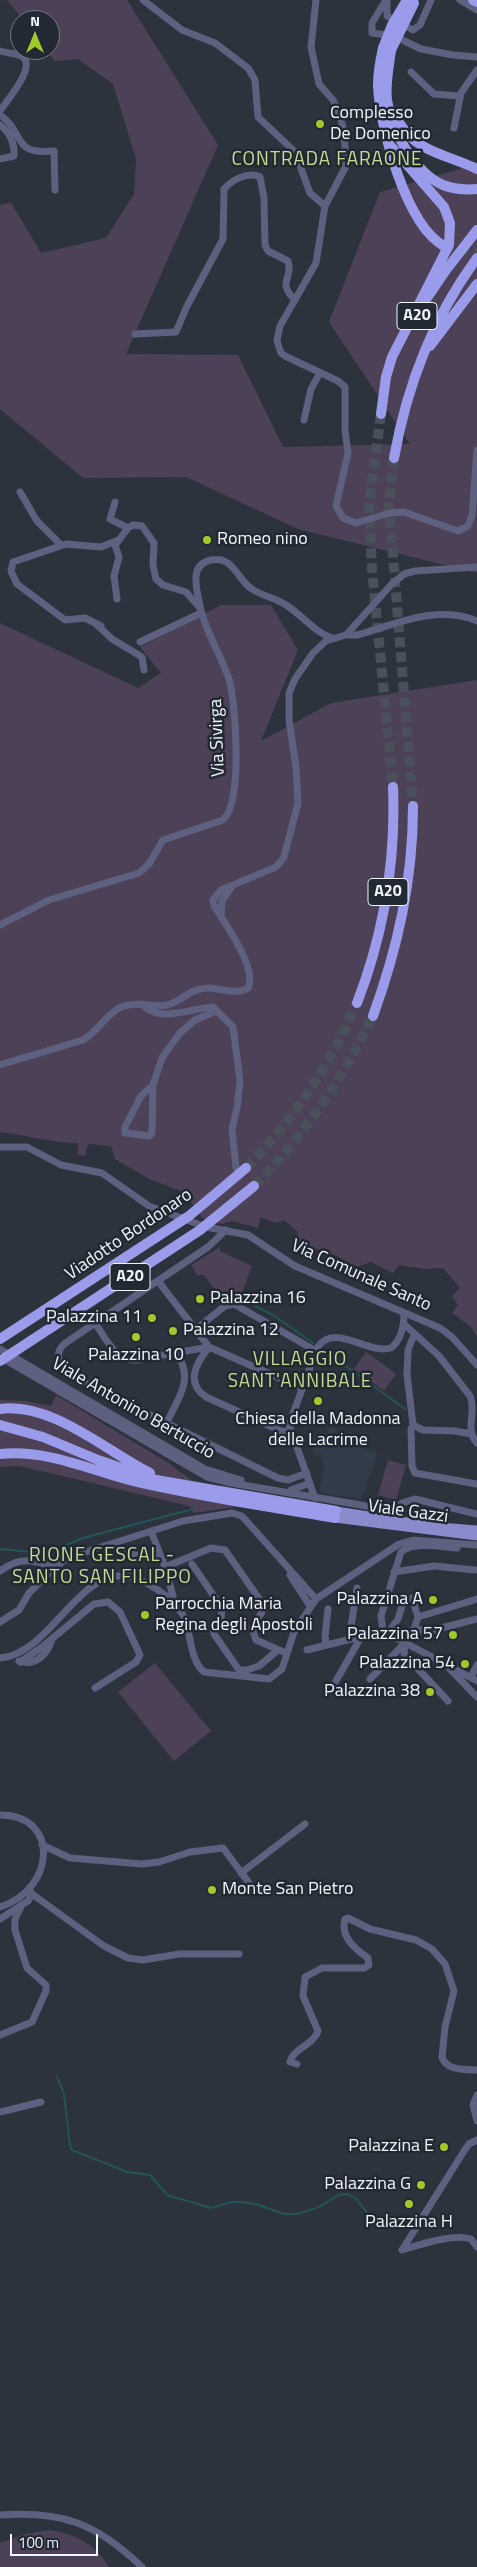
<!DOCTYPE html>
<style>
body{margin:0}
#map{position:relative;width:477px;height:2567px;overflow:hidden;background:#2c333d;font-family:"Titillium Web",sans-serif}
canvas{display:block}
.north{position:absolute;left:10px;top:10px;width:50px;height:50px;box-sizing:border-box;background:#222933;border:1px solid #747b83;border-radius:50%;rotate:0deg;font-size:14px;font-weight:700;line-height:20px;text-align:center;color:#f0f5fb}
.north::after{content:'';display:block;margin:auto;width:18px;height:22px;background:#a1c92a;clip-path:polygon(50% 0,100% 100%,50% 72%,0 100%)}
.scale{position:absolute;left:10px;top:2534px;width:88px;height:22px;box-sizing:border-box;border:2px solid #f0f5fb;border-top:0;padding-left:6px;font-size:15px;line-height:18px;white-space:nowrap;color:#f0f5fb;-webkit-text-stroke:4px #222933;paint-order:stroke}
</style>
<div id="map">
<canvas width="477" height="2567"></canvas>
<div class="north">N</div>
<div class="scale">100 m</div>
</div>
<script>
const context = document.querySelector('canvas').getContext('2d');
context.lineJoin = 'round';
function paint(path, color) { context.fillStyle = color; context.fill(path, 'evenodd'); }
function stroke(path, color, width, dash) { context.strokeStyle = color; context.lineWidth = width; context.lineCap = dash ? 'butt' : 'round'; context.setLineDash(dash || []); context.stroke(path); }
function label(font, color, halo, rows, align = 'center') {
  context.font = font + ' "Titillium Web",sans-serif'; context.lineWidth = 5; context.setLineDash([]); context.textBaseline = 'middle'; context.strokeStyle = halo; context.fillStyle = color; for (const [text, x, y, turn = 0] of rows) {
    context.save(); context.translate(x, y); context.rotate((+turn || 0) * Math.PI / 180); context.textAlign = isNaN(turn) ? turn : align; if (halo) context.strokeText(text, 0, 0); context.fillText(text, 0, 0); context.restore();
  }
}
paint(new Path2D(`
 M331 1426 346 1437V1443L378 1453 361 1499 319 1493 325 1465 321 1455 314 1456 312 1436 325 1438Z`), '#313c4b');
paint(new Path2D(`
 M7 0H127L218 145 126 354 238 355 283 447 410 444 329 322 380 192 477 164V573L298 529 186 477 83 478 0 409V205L11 203 41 253 106 238 134 194 136 159 113 84 78 59 55 61 46 50H50V20H23Z
 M221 605H271L298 650 261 741 331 703 477 680V1337L471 1327 452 1313 458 1305 452 1296 460 1288 443 1268 424 1269 399 1265 393 1273 371 1262 357 1267C341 1258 321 1246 302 1248L295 1241 298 1232 284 1220 275 1223 261 1217 258 1228 232 1221 222 1224 202 1218 184 1192 151 1180 115 1159 111 1146 88 1144 85 1156 78 1155V1143C52 1143 26 1135 0 1132V623L138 688 161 673 140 647Z
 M220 1247V1251L252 1266 239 1301 222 1299 204 1275H197L191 1265Z
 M366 1352 396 1374 384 1391 354 1369Z
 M56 1395 167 1462 194 1482 241 1506 194 1513 189 1506 50 1473 18 1466 0 1467V1400L25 1401 51 1406Z
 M388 1460 406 1465 396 1500 378 1495Z
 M155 1663 211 1731 174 1761 118 1692Z
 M49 2530C76 2534 94 2543 109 2567H0V2543L26 2534Z`), '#4c4156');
stroke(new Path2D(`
 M243 1300 273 1315 313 1343
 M328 1353 405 1409
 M0 1549 32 1552 54 1550 83 1538 193 1509
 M57 2076 64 2094 70 2146 72 2150 127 2172 150 2175 167 2195 211 2208 232 2202H243L259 2205 284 2214H296L317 2208 339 2195 348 2194 355 2198 372 2218`), '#225458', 2);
stroke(new Path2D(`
 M444 246 477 252
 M381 414 369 504 372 569 393 787
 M394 458 389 505 413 806
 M246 1168C294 1119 330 1065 357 1003
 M254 1186C304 1135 342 1080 373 1016`), '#49505a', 10, [10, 5]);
stroke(new Path2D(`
 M143 0 182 30 215 43 248 68 255 80 258 117 295 152 310 193 325 206
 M316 0 311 47 319 84 333 100 340 116 344 131 346 166 325 206 316 263 280 326 277 341 281 353 285 356 338 381 345 387V430L348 453 336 506 343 518 356 523 390 513 404 512 458 531 468 526 472 516 477 450
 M386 0 372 23V33L394 36 421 49 453 55 477 57
 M387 0V16L413 30 420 25 431 0
 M460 0 477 10
 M0 51C7 53 16 53 23 57 36 68 7 100 0 111
 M411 72 434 94 460 96
 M0 115C27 134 10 155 54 151L55 190
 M0 125C10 133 15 143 14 156L0 159
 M454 128 461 93 477 70
 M135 334 176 332 187 306 223 239 224 189C232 180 248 171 260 177L264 198 265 245 268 251 288 261C294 278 276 282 295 300
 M304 420 311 389 320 373
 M20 492 37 521 61 545
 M115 502 110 519 128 528
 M117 599 114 576 119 557 115 545 119 540
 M96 624 112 639 142 657 144 670
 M101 626 85 618 65 620 17 584 11 571 13 562 66 544 101 547 119 540 128 528 133 525 142 526 154 543 153 565 156 579 163 585 186 592 200 608
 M346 635H358C395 624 439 604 477 621
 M140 642 201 613
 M221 917 222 901 231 888
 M0 925 49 900 139 873 149 864 163 840 223 820C243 804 236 704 229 679 220 653 204 629 199 601 196 586 190 564 211 560 217 559 224 560 229 564 238 571 242 583 252 589 262 596 276 598 286 605 302 615 314 632 332 638
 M142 1004C157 1024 192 1008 213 1007L233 1027 240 1081 237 1108 232 1129 236 1168
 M0 1065 83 1040C98 1032 108 1011 124 1006 139 1001 153 1008 167 1005 183 1001 191 987 210 988 222 989 237 995 248 988 258 969 225 923 214 906L213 900 221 890 276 867 284 857 298 803 296 767 289 720V693L295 679 313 653 326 641 346 635 391 585 404 574 415 571 477 567
 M153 1085 152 1133 149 1136 125 1133V1127L141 1096 153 1085 162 1058 179 1034 195 1020 216 1011
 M0 1147H27L61 1165 102 1173 149 1206 206 1227 248 1235 295 1266 440 1328 452 1337 477 1365
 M226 1230 208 1247 64 1344C52 1356 61 1368 73 1377L278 1478 288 1480 307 1473
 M158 1281 209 1347 302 1388
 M95 1323C105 1337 115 1361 136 1360L209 1347
 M404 1324 439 1356 470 1396C477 1413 464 1429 477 1443
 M196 1329 225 1306 234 1304 316 1351
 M414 1335 408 1350 407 1374 413 1425 423 1430 455 1431 471 1434
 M209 1347C196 1363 185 1383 206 1397L281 1431 292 1433
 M0 1349 205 1469 241 1480
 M2 1358 207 1477 231 1483 396 1511 402 1503 415 1499 477 1514
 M166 1424C178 1398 196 1378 175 1352
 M413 1425 411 1429 412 1466 415 1473 477 1484
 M291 1490 310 1483
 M315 1498 289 1425 317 1348C334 1321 367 1355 391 1348 401 1340 404 1325 404 1313
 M151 1531 165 1567 176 1607
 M123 1553 163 1559
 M192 1564 222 1608 221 1618 214 1625V1634L239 1670H247L259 1666 278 1650
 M165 1567 211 1548 225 1550 262 1603V1612L252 1628 256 1640 286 1653
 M0 1571C22 1556 31 1560 55 1567
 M394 1572 434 1566 475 1570
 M290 1575 310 1606
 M412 1598 418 1617
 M0 1622 19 1610 29 1593 47 1575 63 1561 73 1556 183 1521 232 1513 242 1516 316 1599
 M414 1629 430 1631 477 1619
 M383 1631 381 1616 401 1552C414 1541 441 1547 457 1548
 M387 1634 398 1619 403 1603
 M349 1639 357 1588
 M397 1639 414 1629 418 1617 477 1599
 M405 1643 404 1654 448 1701
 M326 1645 325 1636 328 1609
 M307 1650 383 1631 477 1681
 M0 1658C53 1654 80 1560 135 1578 152 1584 178 1602 185 1619 191 1635 190 1660 204 1672L269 1679 282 1669 294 1632 316 1599 399 1544 413 1540 477 1545
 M19 1661C35 1667 48 1654 52 1639
 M20 1662 42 1647 94 1604 108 1602 120 1612 140 1655 136 1662 95 1688
 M450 1669 477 1697
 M471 1677 477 1665
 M370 1679 405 1643
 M336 1681 361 1637
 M0 1815C61 1815 55 1890 0 1907
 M42 1845 70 1858 142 1864 159 1862 190 1852 223 1848 255 1891
 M241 1873 305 1824
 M32 1894 104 1946 128 1958 143 1960 179 1954H239
 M0 1919 28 1901 32 1894 30 1891
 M0 2035 32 2022 46 1991V1985L27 1968 15 1930V1919L22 1905
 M297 2064 290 2062C293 2048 314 2045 318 2031L303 1996 305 1977 322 1968H364L369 1965 368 1958C355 1949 340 1937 345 1919L348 1918 370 1929 416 1940 432 1949 445 1964 454 1991 445 2027 442 2057C446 2071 465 2069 477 2070
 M477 2095 473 2105 477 2121
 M0 2112 41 2102
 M402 2250 464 2151 469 2144 477 2140
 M402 2250C419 2245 454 2233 471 2239L477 2247
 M0 2515C63 2511 96 2523 142 2567`), '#5e6080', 7);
stroke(new Path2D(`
 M336 1511 439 1527 477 1530
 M335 1518 477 1536`), '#898bcd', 9);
stroke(new Path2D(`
 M473 0 477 2
 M383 48C380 61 378 73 378 86 380 128 406 225 444 246
 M391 50C389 66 385 84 387 100 391 130 414 172 443 185 453 189 466 190 477 189
 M400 124C418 153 449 155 477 169
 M427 298 446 270 477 230
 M430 346 477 284
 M381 414 386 377 392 357 449 245 450 223 444 207 389 144
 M394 458C407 385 432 319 477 258
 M357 1003C384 933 396 861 393 787
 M373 1016C398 947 413 880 413 806
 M0 1409C52 1402 106 1451 150 1473
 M0 1425 43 1437 98 1460 156 1480 336 1511
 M0 1454C49 1449 91 1471 137 1482 202 1497 269 1507 335 1518`), '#9a9ceb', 10);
stroke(new Path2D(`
 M383 48 392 25 407 0
 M391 50 414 3
 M0 1339 189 1216 246 1168
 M0 1361 200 1230 254 1186`), '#9a9ceb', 10);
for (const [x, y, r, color] of [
 [320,124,5,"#a1c92a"],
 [207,540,5,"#a1c92a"],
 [200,1299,5,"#a1c92a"],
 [152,1318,5,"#a1c92a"],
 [173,1331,5,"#a1c92a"],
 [136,1337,5,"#a1c92a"],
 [318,1401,5,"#a1c92a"],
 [433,1600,5,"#a1c92a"],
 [145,1615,5,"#a1c92a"],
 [453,1635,5,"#a1c92a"],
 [465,1664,5,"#a1c92a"],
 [430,1692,5,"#a1c92a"],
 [212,1890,5,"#a1c92a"],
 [444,2147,5,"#a1c92a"],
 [421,2185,5,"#a1c92a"],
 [409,2204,5,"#a1c92a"]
]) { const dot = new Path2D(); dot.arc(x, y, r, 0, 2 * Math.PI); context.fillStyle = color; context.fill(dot); stroke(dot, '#222933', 2); }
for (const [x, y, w] of [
 [417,316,40],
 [388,892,40],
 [130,1277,40]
]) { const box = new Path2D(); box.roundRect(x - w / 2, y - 13.5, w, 27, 4); context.fillStyle = '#222933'; context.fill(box); stroke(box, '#f0f5fb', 1); }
label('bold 16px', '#f0f5fb', null, [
 ["A20",417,316],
 ["A20",388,892],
 ["A20",130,1277]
]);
label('18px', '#f0f5fb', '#222933', [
 ["Complesso",330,114,"left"],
 ["De Domenico",330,135,"left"],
 ["Romeo nino",217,540,"left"],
 ["Palazzina 16",210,1299,"left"],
 ["Palazzina 11",142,1318],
 ["Palazzina 12",183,1331,"left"],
 ["Palazzina 10",136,1356,"center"],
 ["Chiesa della Madonna",318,1420,"center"],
 ["delle Lacrime",318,1441,"center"],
 ["Palazzina A",423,1600],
 ["Parrocchia Maria",155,1605,"left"],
 ["Regina degli Apostoli",155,1626,"left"],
 ["Palazzina 57",443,1635],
 ["Palazzina 54",455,1664],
 ["Palazzina 38",420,1692],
 ["Monte San Pietro",222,1890,"left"],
 ["Palazzina E",434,2147],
 ["Palazzina G",411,2185],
 ["Palazzina H",409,2223,"center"]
], 'right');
label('18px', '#f0f5fb', '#222933', [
 ["Via Sivirga",218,738,-92],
 ["Viadotto Bordonaro",129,1235,-34],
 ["Via Comunale Santo",361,1276,24],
 ["Viale Antonino Bertuccio",133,1409,30],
 ["Viale Gazzi",408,1512,8]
]);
context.letterSpacing = '1px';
label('19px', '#c5dd94', '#222933', [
 ["CONTRADA FARAONE",327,160],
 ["VILLAGGIO",300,1360],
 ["SANT'ANNIBALE",300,1382],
 ["RIONE GESCAL -",102,1556],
 ["SANTO SAN FILIPPO",102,1578]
]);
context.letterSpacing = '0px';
</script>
